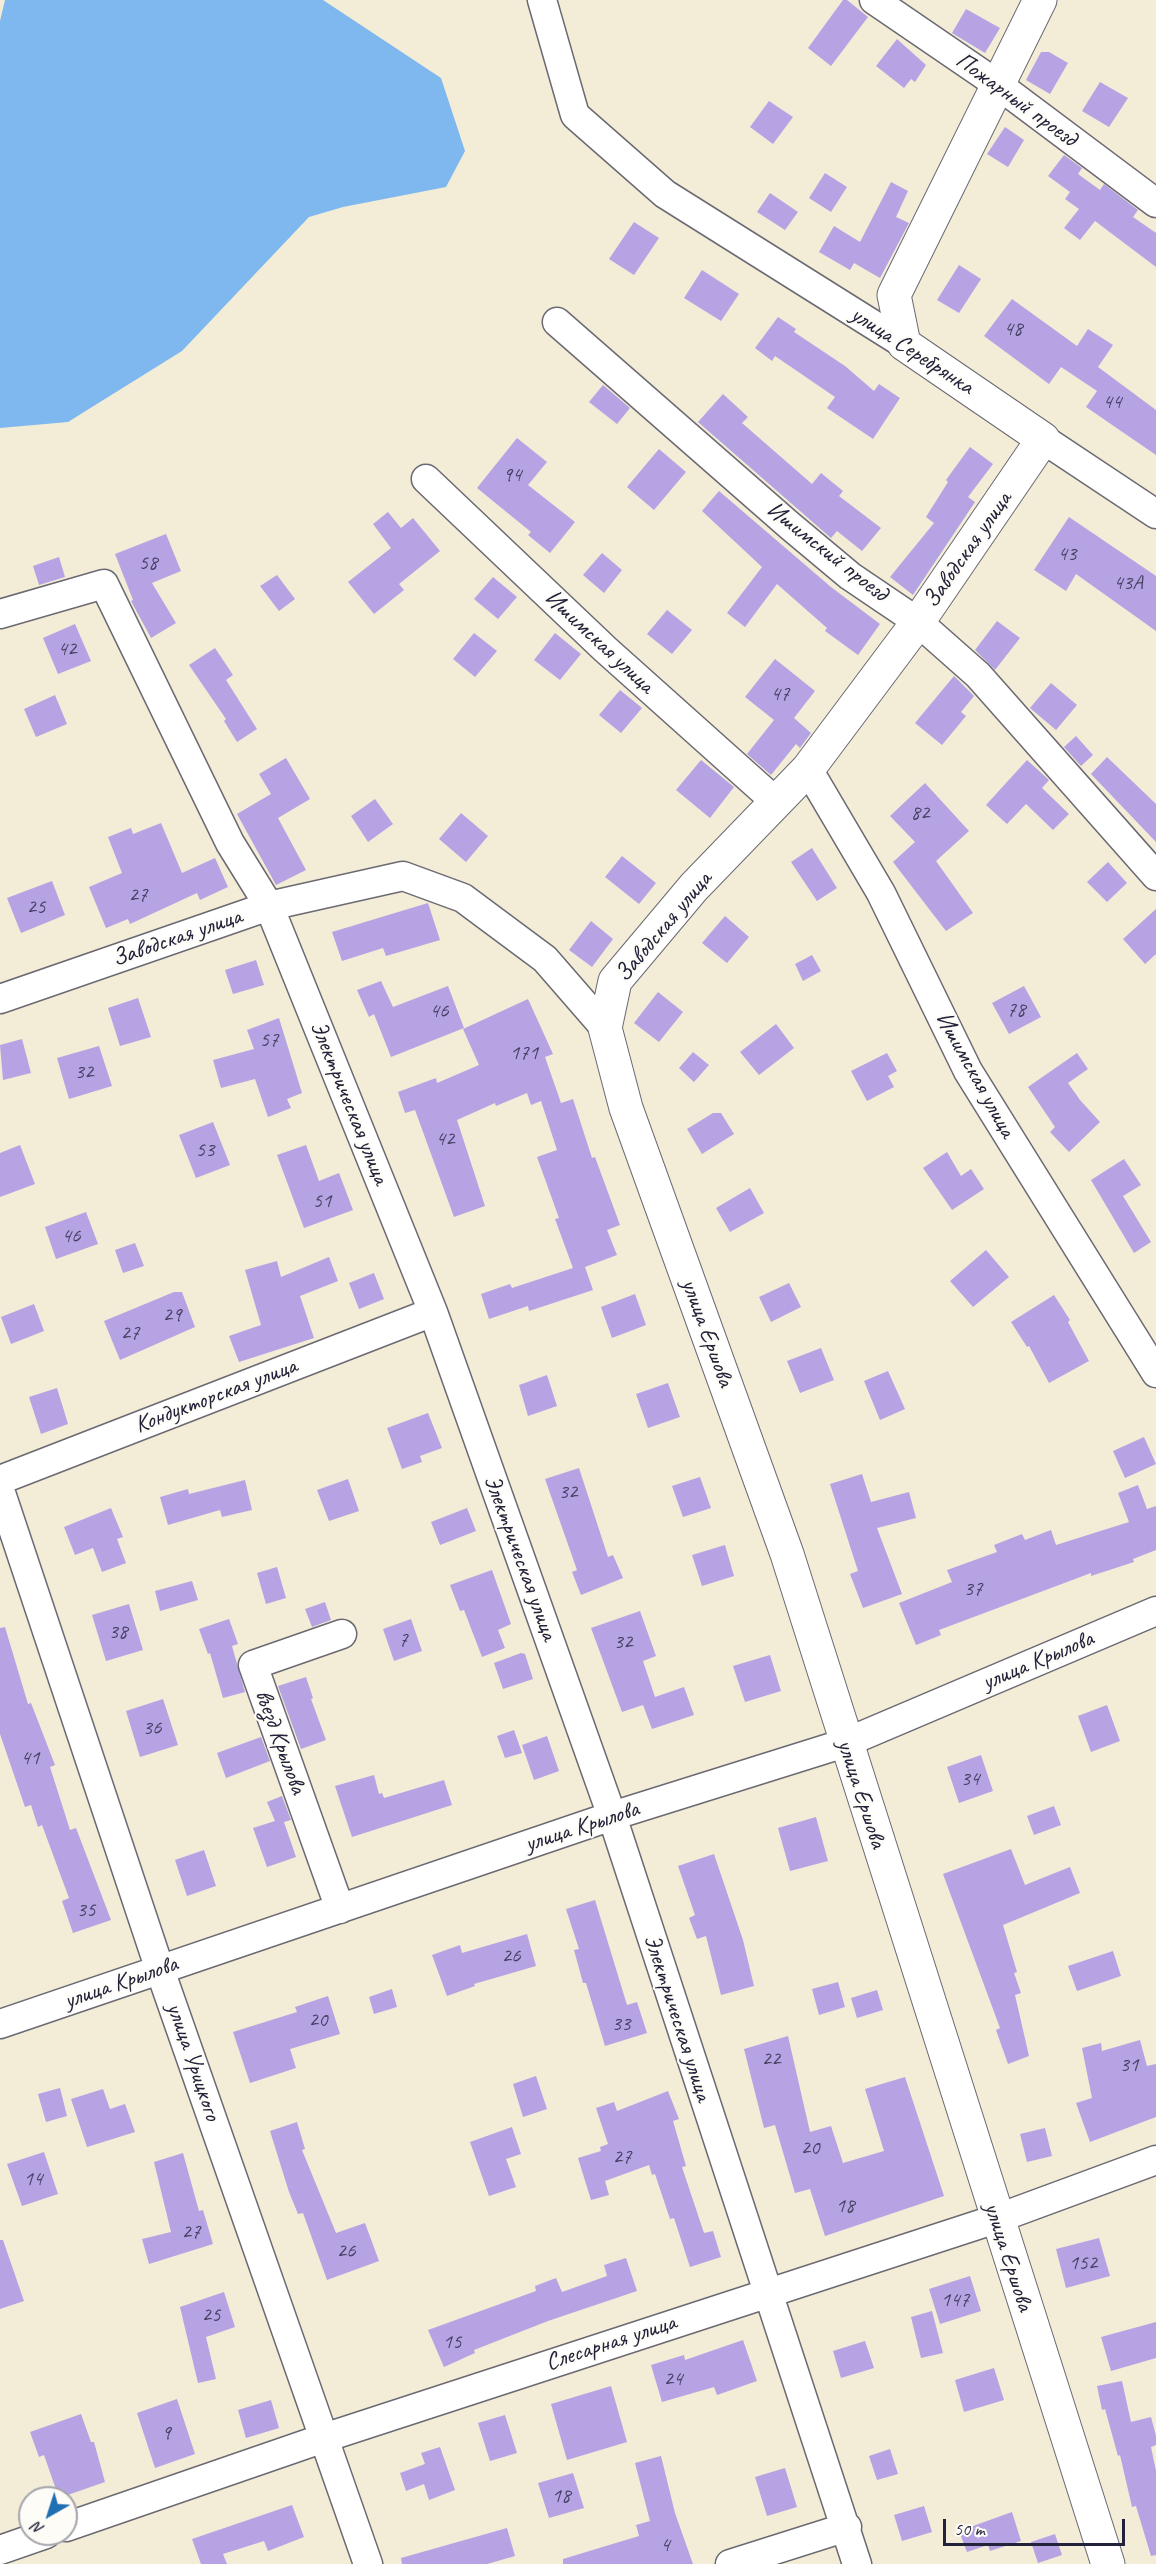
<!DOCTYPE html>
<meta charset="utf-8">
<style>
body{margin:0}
#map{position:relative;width:1156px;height:2564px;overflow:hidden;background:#f3ecd7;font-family:Caveat,sans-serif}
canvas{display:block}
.north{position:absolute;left:18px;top:2486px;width:60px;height:60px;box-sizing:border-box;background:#fdfcf7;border:2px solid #a5a5ac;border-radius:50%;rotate:219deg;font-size:16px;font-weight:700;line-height:24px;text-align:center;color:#22223b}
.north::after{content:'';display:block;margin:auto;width:21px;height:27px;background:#1f6fb2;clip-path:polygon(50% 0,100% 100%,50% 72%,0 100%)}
.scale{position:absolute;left:943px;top:2519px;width:182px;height:27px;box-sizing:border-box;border:3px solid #22223b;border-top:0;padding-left:8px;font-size:18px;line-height:21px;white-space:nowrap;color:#22223b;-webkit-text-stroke:4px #fdfcf7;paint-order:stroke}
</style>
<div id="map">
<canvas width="1156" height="2564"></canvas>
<div class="north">N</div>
<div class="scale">50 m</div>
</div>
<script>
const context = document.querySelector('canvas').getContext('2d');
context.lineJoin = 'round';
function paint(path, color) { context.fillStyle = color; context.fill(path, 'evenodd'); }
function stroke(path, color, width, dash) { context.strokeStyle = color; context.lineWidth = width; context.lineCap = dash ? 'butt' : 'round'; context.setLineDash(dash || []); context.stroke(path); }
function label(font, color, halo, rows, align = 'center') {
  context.font = font + ' Caveat,sans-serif'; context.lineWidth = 4.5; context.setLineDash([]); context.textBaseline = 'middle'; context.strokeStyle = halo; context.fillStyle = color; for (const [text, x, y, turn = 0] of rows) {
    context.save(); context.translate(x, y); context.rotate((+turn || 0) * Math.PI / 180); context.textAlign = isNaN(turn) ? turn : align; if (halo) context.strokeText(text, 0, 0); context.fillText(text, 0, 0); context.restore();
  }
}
paint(new Path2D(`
 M5 0H323L441 78 465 151 446 187 343 207 309 217 182 351 68 422 0 428V21Z`), '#7fb8ef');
paint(new Path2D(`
 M843 0H847L868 17 831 66 808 48Z
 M966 9 1000 28 985 53 952 33Z
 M897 39 926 65 915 82 911 79 904 88 876 66Z
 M1041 52H1049L1068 63 1050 94 1026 80Z
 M1100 82 1128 98 1109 127 1082 111Z
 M769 101 793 117 773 144 750 127Z
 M1005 127 1024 140 1008 167 987 154Z
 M1064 155 1082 168 1078 174 1100 190 1104 184 1138 210 1133 217 1156 233V267L1095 221 1080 240 1064 228 1079 209 1065 199 1070 192 1048 176Z
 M825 173 847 187 831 212 809 198Z
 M891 182 908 191 896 217 909 223 880 278 854 263 850 270 819 252 834 226 860 242Z
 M770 193 798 212 785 230 757 212Z
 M634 222 659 238 634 275 609 259Z
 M959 265 981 279 959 313 937 300Z
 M702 270 739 294 721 321 684 298Z
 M1012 299 1077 346 1088 329 1113 345 1098 367 1156 410V455L1086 407 1097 391 1061 367 1049 384 984 336Z
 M778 317 796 329 794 332 845 366 874 391 879 384 900 398 873 439 827 408 835 397 775 356 772 361 755 348Z
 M603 385 630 408 617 424 589 402Z
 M723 394 748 417 742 423 812 484 821 473 843 491 839 496 881 528 862 551 837 531 831 538 698 422Z
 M517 438 547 462 528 485 575 522 550 553 528 535 531 532 477 488Z
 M970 447 993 464 968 497 975 502 913 595 890 577 934 523 926 517 948 482 946 480Z
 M659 449 686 472 654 510 627 487Z
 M719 491 831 587 880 624 858 655 825 631 827 628 777 584 745 627 727 613 762 567 702 511Z
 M388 512 401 528 413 518 440 551 399 584 404 590 374 614 348 582 391 548 373 524Z
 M1069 517 1156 576V631L1076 574 1066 591 1034 570Z
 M166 534 181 571 152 583 176 623 151 638 131 601 133 600 115 554Z
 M602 553 622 570 604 593 583 575Z
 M59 557 65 577 39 585 33 566Z
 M277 575 295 599 279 611 260 586Z
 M493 577 517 597 498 619 474 599Z
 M667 610 692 630 672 654 647 634Z
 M997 621 1020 638 995 670 975 650Z
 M75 624 91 661 58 674 43 638Z
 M474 633 497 651 475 677 453 659Z
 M555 633 581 654 560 680 534 660Z
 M215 648 233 675 226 680 257 729 237 742 224 721 226 719 189 665Z
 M775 659 815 691 794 718 811 733 800 748 796 744 771 775 747 754 774 720 745 697Z
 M954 676 974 696 961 712 966 716 942 745 915 723Z
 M1051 683 1077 705 1056 730 1030 708Z
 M620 690 642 708 621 733 599 715Z
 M55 695 67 724 36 737 24 709Z
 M1076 736 1093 755 1081 766 1064 747Z
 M1107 757 1156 804V842L1091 774Z
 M286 758 310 799 278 818 306 870 276 885 237 814 271 794 259 774Z
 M701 760 734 787 710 818 676 790Z
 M1027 760 1049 780 1042 788 1069 814 1053 830 1026 804 1007 824 986 805Z
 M925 783 969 831 936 861 973 913 946 931 893 862 915 842 890 816Z
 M375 799 393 824 368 842 351 816Z
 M461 813 488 836 466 862 439 839Z
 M161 823 182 873 215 858 228 887 200 900 197 893 130 924 128 919 106 928 89 887 122 873 108 837 131 828 133 834Z
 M812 848 837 888 817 901 791 862Z
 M622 856 656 883 639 904 605 877Z
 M1108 862 1127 883 1107 902 1087 882Z
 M52 881 65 915 21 933 7 898Z
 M428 903 440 940 386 956 383 948 342 961 332 932Z
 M1156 909V954L1145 964 1123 939Z
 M725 916 749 937 727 963 702 943Z
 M591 921 613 939 592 967 569 950Z
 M812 955 821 971 803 981 795 964Z
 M256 960 264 985 233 994 225 970Z
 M381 981 393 1007 448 986 464 1028 391 1057 374 1014 369 1017 357 990Z
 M1024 986 1041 1017 1009 1034 992 1003Z
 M658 992 683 1012 659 1042 634 1023Z
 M138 998 151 1037 120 1046 108 1008Z
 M528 999 553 1054 545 1057 561 1103 573 1099 592 1158 595 1157 620 1225 607 1230 617 1255 585 1267 593 1290 529 1311 528 1306 489 1319 481 1294 510 1284 512 1288 573 1268 555 1219 559 1218 537 1157 557 1150 541 1101 531 1105 527 1093 496 1106 495 1103 457 1120 485 1206 454 1217 415 1110 405 1113 398 1092 436 1078 437 1083 479 1065 463 1029Z
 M279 1018 302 1093 287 1099 291 1108 268 1117 255 1079 221 1088 213 1060 254 1049 247 1030Z
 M776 1024 794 1048 759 1075 740 1052Z
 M22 1039 31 1073 3 1080 0 1045Z
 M99 1046 112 1086 69 1099 57 1058Z
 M693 1052 709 1065 694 1082 679 1068Z
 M887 1053 897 1071 888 1076 894 1087 867 1101 851 1071Z
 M1077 1053 1088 1069 1068 1083 1080 1100 1100 1122 1069 1152 1050 1132 1055 1127 1028 1087Z
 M713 1113H721L734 1134 702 1154 687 1129Z
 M213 1122 230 1165 196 1178 179 1135Z
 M20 1145 35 1184 0 1197V1153Z
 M306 1145 319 1181 339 1173 353 1210 304 1228 277 1155Z
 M947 1152 961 1176 971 1169 984 1189 952 1210 923 1168Z
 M1124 1159 1141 1185 1123 1196 1151 1242 1134 1253 1091 1180Z
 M750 1188 764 1213 730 1232 716 1208Z
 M86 1212 98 1244 56 1259 45 1227Z
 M135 1243 144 1266 123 1273 115 1250Z
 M986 1250 1009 1277 973 1307 950 1281Z
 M329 1257 338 1281 300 1296 314 1338 239 1362 229 1336 261 1325 245 1270 277 1261 281 1277Z
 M374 1273 384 1299 359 1309 349 1283Z
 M789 1283 801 1307 771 1322 759 1297Z
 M174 1292H182L195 1327 120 1360 104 1321Z
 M635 1294 646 1325 612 1338 601 1307Z
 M1054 1295 1070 1320 1068 1322 1089 1361 1049 1383 1029 1346 1027 1347 1011 1322Z
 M34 1304 44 1331 11 1344 1 1317Z
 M821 1348 834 1380 800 1393 787 1361Z
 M888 1371 905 1409 880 1420 864 1381Z
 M547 1375 557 1406 528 1416 519 1385Z
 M668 1383 680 1417 648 1428 636 1394Z
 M57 1388 68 1424 41 1434 29 1397Z
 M428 1413 442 1448 420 1456 422 1462 402 1469 387 1428Z
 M1144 1437 1156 1464 1125 1478 1113 1451Z
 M579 1468 608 1557 613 1555 623 1578 581 1595 572 1572 577 1570 545 1479Z
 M862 1474 871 1502 909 1492 916 1518 877 1528 902 1594 863 1608 850 1574 858 1571 830 1484Z
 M700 1477 711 1508 683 1517 672 1486Z
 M348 1479 359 1511 329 1521 317 1490Z
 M245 1480 252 1510 222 1517 220 1510 168 1525 160 1497 188 1489 189 1494Z
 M1138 1485 1147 1509 1156 1506V1550L1133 1559 1134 1562 1091 1576V1573L939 1630 941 1635 916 1645 899 1603 952 1582 947 1570 997 1552 994 1545 1022 1534 1025 1540 1051 1530 1056 1545 1129 1522 1118 1493Z
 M111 1508 123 1537 117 1539 126 1563 102 1572 93 1548 75 1555 64 1527Z
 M467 1508 476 1531 440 1545 431 1522Z
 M725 1545 734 1576 702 1586 692 1555Z
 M277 1567 286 1598 266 1604 257 1573Z
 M492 1570 511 1624 498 1630 505 1648 482 1657 464 1610 460 1611 450 1585Z
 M192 1581 198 1600 160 1611 155 1591Z
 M325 1602 331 1620 312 1627 305 1609Z
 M129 1604 143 1650 106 1661 92 1615Z
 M640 1611 656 1656 643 1661 655 1697 684 1687 694 1715 652 1729 643 1705 622 1712 591 1628Z
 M229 1619 238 1644 232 1646 245 1692 223 1698 210 1653 208 1654 199 1629Z
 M411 1619 422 1651 394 1661 383 1629Z
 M5 1627 28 1704 31 1703 55 1765 50 1767 70 1830 76 1828 111 1920 73 1933 62 1901 69 1898 42 1825 38 1827 31 1805 25 1807 0 1734V1628Z
 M521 1653 525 1654 533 1679 503 1689 494 1663Z
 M770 1655 781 1691 745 1702 733 1666Z
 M306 1677 313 1698 311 1699 326 1740 301 1749 278 1686Z
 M163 1699 178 1745 140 1757 126 1711Z
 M1107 1705 1120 1741 1091 1752 1078 1716Z
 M514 1730 522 1753 505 1758 497 1736Z
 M547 1736 559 1771 534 1780 522 1745Z
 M261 1737 270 1761 226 1778 217 1753Z
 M981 1755 993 1791 959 1803 947 1767Z
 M374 1775 379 1794 382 1793 384 1798 444 1780 452 1805 352 1837 335 1786Z
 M282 1796 291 1820 284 1822 296 1857 267 1867 253 1828 275 1821 267 1802Z
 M1054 1806 1061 1825 1034 1835 1027 1816Z
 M816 1817 828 1861 790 1871 778 1828Z
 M1011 1849 1025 1885 1070 1867 1080 1893 1003 1925 1017 1972 1014 1973 1021 1993 1015 1995 1029 2056 1008 2064 996 2030 1000 2028 943 1874Z
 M204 1850 216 1886 187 1896 175 1860Z
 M714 1854 743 1940 754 1986 721 1995 706 1936 697 1939 689 1918 695 1915 678 1866Z
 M595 1900 627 2005 637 2002 647 2033 605 2046 586 1983H583L574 1950 579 1949 566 1909Z
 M527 1934 536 1966 474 1984 475 1986 447 1996 432 1955 460 1945 462 1953Z
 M1113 1951 1121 1976 1077 1991 1068 1966Z
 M838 1982 845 2007 819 2015 812 1989Z
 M392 1989 397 2007 374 2014 369 1997Z
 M877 1990 883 2010 857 2018 851 1998Z
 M328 1996 340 2034 290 2049 296 2068 250 2083 233 2032 297 2012 295 2007Z
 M788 2036 810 2132 831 2126 843 2163 884 2151 865 2089 905 2077 944 2196 825 2236 810 2189 795 2193 775 2125 764 2128 744 2049Z
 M1140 2040 1147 2066 1156 2064V2117L1090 2142 1076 2103 1092 2098 1082 2048 1101 2043 1102 2051Z
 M536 2076 547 2109 523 2117 513 2084Z
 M60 2088 67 2116 46 2122 38 2094Z
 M103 2089 110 2109 125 2104 135 2132 87 2147 71 2099Z
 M668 2091 679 2119 673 2121 686 2166 682 2167 704 2233 713 2231 721 2257 690 2267 674 2218 670 2219 655 2174 652 2175 649 2165 605 2181 609 2195 591 2200 578 2158 601 2151 600 2147 608 2144 596 2108 614 2102 617 2111Z
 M297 2122 305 2149 302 2150 336 2233 365 2223 379 2261 327 2280 303 2213 298 2214 289 2192 270 2131Z
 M512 2127 521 2154 506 2159 516 2187 489 2196 470 2142Z
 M1045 2128 1052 2156 1027 2162 1020 2134Z
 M44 2152 58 2194 22 2206 7 2164Z
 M183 2153 199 2211 203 2210 213 2244 149 2264 142 2239 171 2232 154 2162Z
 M1099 2238 1110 2276 1066 2288 1056 2249Z
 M0 2240H3L24 2301 0 2309Z
 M626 2258 637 2291 548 2321 474 2350 475 2353 444 2367 428 2330 536 2291 535 2286 556 2278 562 2292 607 2276 604 2265Z
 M970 2276 981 2311 940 2324 929 2289Z
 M224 2292 235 2327 206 2337 216 2379 198 2383 180 2307Z
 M932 2311 943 2353 921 2358 911 2317Z
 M1156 2322V2358L1111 2371 1101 2337Z
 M743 2340 757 2381 717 2395 714 2387 662 2402 651 2365 684 2355 685 2360Z
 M865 2341 874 2368 841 2378 833 2351Z
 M994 2368 1004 2400 964 2412 955 2380Z
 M1122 2381 1131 2422 1151 2417 1156 2436V2445L1151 2447 1156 2471V2555L1151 2556 1136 2506 1132 2507 1120 2455 1118 2456 1105 2409 1102 2410 1097 2386Z
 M611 2386 627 2442 567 2460 551 2404Z
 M177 2399 195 2454 155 2468 137 2413Z
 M271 2400 279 2428 246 2438 238 2410Z
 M81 2414 91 2442H94L105 2482 59 2498 44 2455 39 2457 30 2432Z
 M505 2415 517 2453 490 2461 478 2423Z
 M440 2447 455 2490 429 2500 424 2484 406 2491 400 2473 425 2464 421 2453Z
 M890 2449 898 2474 877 2480 869 2456Z
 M661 2456 675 2513 693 2564H563V2559L639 2536 636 2525 650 2521 635 2463Z
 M785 2468 797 2507 767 2516 755 2477Z
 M573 2473 584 2508 549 2518 538 2483Z
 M292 2505 304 2537 268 2551 264 2541 223 2554 227 2564H201L192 2539Z
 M924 2506 932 2532 902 2541 894 2515Z
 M1012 2512 1021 2541 990 2551 988 2545 967 2552 959 2531Z
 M507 2528 515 2556 487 2564H402L401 2558Z
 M1055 2534 1062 2555 1038 2563 1031 2542Z`), '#b6a3e4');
const minor = new Path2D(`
 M542 0 575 115 665 194 904 344
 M874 0 997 84 1156 203
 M557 322 789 525 850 576 918 622 978 675 1156 876
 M1043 439 1156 514
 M426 479 605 649 776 802
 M0 614 104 584 230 843 269 906 433 1312 612 1816 857 2564
 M808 769 881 893 968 1071 1156 1373
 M0 999 269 906 403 876 463 898 545 959 605 1028
 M0 1480 433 1312
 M0 1490 160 1970 368 2564
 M340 1909 253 1665 342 1634
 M0 2024 612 1816 845 1743 1156 1611
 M66 2527 324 2438 996 2219 1156 2160
 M0 2550 46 2534
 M730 2564 847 2527`);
const tertiary = new Path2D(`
 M1040 0 894 295 904 344 1043 439 918 622 808 769 694 887 615 981 605 1028 626 1108 787 1554 1108 2564`);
stroke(minor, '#6b6972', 31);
stroke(tertiary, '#6b6972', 35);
stroke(minor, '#fff', 28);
stroke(tertiary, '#fff', 33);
label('21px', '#474265', null, [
 ["48",1013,329],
 ["44",1112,402],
 ["94",512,475],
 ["43",1067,554],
 ["58",148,563],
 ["43А",1128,583],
 ["42",67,649],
 ["47",780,694],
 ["82",920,813],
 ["27",138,895],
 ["25",36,907],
 ["78",1016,1010],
 ["46",439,1011],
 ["57",269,1040],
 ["171",524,1053],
 ["32",84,1072],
 ["42",445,1139],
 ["53",205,1150],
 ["51",322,1201],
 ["46",71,1236],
 ["29",172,1315],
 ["27",130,1333],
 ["32",568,1492],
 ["37",973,1589],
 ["38",118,1632],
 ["7",403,1640],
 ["32",623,1642],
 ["36",152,1728],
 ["41",30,1758],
 ["34",970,1779],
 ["35",86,1910],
 ["26",511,1956],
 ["20",318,2020],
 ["33",621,2024],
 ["22",771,2059],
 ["31",1129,2065],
 ["20",810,2148],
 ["27",622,2157],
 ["14",33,2179],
 ["18",845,2206],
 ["27",191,2232],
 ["26",346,2251],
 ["152",1083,2263],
 ["147",955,2300],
 ["25",211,2315],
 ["15",452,2342],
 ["24",673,2379],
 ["9",166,2433],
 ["18",561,2496],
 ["4",665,2545]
]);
label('24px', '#22223b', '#fdfcf7', [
 ["Пожарный проезд",1016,100,36],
 ["улица Серебрянка",912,351,33],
 ["Заводская улица",968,550,-55],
 ["Ишимский проезд",827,552,38],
 ["Ишимская улица",599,642,43],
 ["Заводская улица",664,927,-50],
 ["Заводская улица",177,938,-19],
 ["Ишимская улица",975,1075,61],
 ["Электрическая улица",349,1103,68],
 ["улица Ершова",707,1333,70],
 ["Кондукторская улица",216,1396,-21],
 ["Электрическая улица",520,1558,70],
 ["улица Крылова",1038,1661,-23],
 ["въезд Крылова",280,1742,70],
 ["улица Ершова",861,1794,72],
 ["улица Крылова",582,1827,-18],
 ["улица Крылова",121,1983,-19],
 ["Электрическая улица",677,2018,72],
 ["улица Урицкого",193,2062,71],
 ["улица Ершова",1008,2257,72],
 ["Слесарная улица",611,2343,-18]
]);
</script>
